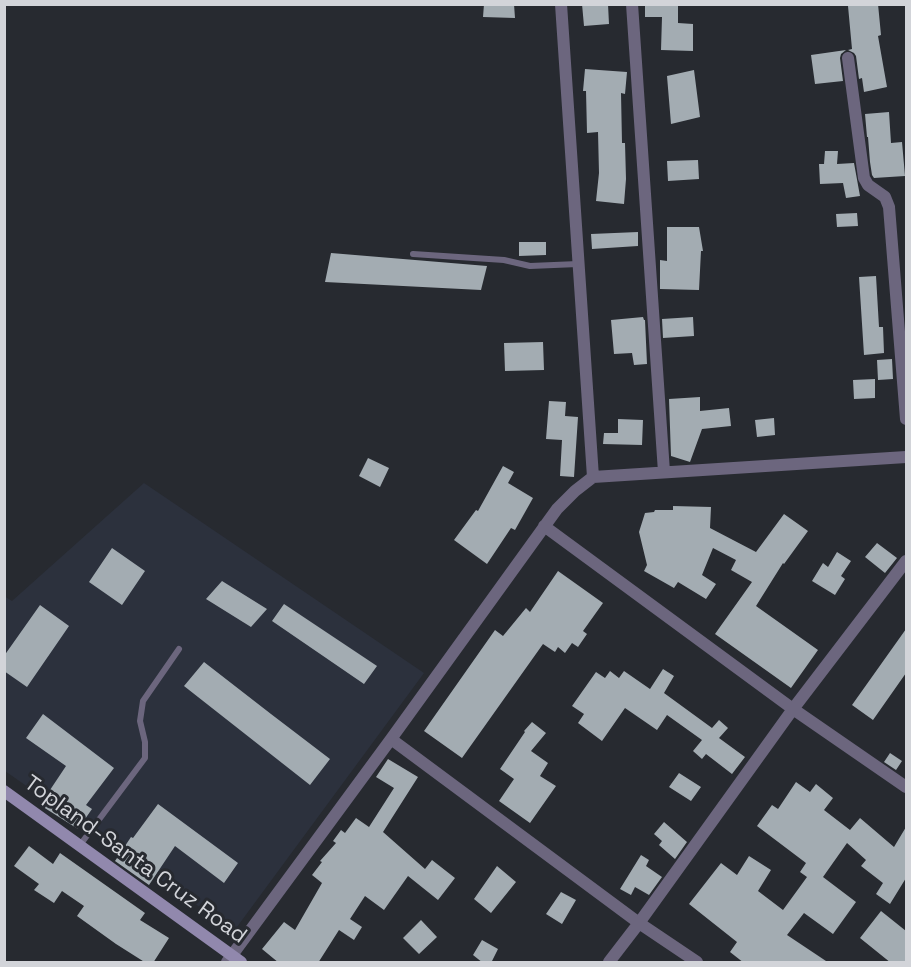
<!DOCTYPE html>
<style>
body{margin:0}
#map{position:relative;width:911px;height:967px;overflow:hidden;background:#272a30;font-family:"Space Grotesk",sans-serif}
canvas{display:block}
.frame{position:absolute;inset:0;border:6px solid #d2d4d9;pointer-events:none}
</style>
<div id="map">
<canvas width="911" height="967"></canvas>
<div class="frame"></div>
</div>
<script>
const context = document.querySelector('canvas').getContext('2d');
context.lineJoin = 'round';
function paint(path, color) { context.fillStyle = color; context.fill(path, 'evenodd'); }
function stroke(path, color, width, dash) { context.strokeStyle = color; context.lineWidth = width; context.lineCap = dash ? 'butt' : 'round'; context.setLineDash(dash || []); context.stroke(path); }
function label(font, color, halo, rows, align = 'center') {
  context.font = font + ' "Space Grotesk",sans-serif'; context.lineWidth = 6; context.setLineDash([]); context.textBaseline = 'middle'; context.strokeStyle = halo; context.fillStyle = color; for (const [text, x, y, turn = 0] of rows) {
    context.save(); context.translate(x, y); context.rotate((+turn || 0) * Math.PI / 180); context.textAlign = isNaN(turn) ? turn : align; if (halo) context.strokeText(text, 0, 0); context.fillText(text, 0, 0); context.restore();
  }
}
paint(new Path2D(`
 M144 483 424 673 234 931 5 771 4 596 12 601Z`), '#2c313d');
paint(new Path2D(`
 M484 4H514L515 18 483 17Z
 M582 4H608L609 24 584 26Z
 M645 4H678V23L693 24V51L661 50 662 17H645Z
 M859 4H878L881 35 878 36 887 87 864 92 862 78 859 79 856 56 854 53 848 50 852 49 848 6Z
 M846 50 841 54 840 58 843 81 815 84 811 55Z
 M585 69 627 72 625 94 621 93 622 143H625L626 179 624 204 596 201 599 173 598 132 587 133 586 91H583Z
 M694 70 700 117 671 124 667 76Z
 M889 112 891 143 902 142 905 176 874 178 872 175 870 162 868 137H867L865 114Z
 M825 151H838L837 164 854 163 860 196 846 198 843 183 820 184 819 164H824Z
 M698 160 699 179 668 181 667 161Z
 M857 213 858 226 837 227 836 214Z
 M667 227H699L703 251H701L699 290 660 289V260L667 261Z
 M638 232V246L592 249 591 234Z
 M519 242H546V255L519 256Z
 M331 253 487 266 481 290 325 282Z
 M876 276 879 327H883L884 353 864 355 859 277Z
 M643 317 644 320H645L647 364 634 365 632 353 614 354 611 320Z
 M693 317 694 336 663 338 662 319Z
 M543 342 544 370 505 371 504 343Z
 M892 359 893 379 878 380 877 360Z
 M875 379V398L854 399 853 380Z
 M700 397V411L729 408 731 426 702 429 690 462 671 456 669 399Z
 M549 401 566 402 565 416 578 417 574 477 560 476 562 440 546 439Z
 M774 418 775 435 757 437 755 420Z
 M618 419 643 420 642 445 603 444 604 433H618Z
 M368 458 389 468 380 487 359 476Z
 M503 466 514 472 508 483 533 498 515 530 511 528 487 564 454 540 476 510 478 511Z
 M673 506 711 507 710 528 756 552 784 514 808 531 784 564 783 563 756 606 818 650 791 688 715 634 752 582 731 570 736 560 713 548 702 575 716 584 706 599 678 582 674 588 644 571 647 565 639 532 645 513 654 512 655 510H673Z
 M877 543 897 558 885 573 865 557Z
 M112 548 145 571 122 605 89 582Z
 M837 552 851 561 841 576 845 579 835 595 812 581 823 563 828 567Z
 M558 571 603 603 583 631 587 634 578 647 572 643 565 653 558 647 555 652 543 644 462 758 424 731 495 630 503 636 526 608 530 612Z
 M222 581 267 609 251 627 206 599Z
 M284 604 377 666 364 684 272 621Z
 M40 605 69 626 27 687 4 671V656Z
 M906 629V673L873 720 852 705Z
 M204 662 271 714 330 759 310 785 184 686Z
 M663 669 674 676 664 693 712 728 719 720 728 728 719 738 745 757 732 774 706 754 702 759 693 751 702 740 667 715 657 730 625 708 602 741 578 723 584 714 572 706 596 672 605 678 610 671 619 678 624 671 650 689Z
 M43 714 114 768 86 805 92 809 78 829 40 805 66 766 26 738Z
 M532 722 546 733 531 751 548 763 540 776 556 786 530 823 499 801 514 779 500 769 525 732 524 731Z
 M890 753 902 761 896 770 884 762Z
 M388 759 418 777 383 832 425 869 432 860 455 878 438 900 408 876 384 910 365 896 350 919 362 927 354 940 339 930 318 963H279L262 949 284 922 295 930 322 883 312 875 322 862 320 861 336 843 333 841 341 830 345 833 356 818 369 827 394 788 376 777Z
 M679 773 701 787 691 801 669 787Z
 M796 782 810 792 816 784 833 798 824 810 850 830 860 818 894 847 906 827V878L890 904 876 894 883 883 861 866 866 860 847 843 823 877 856 902 833 934 804 913 787 935 829 963H744L730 952 737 942 689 904 721 863 737 875 749 856 771 870 758 891 783 910 807 877 800 872 806 863 757 826 772 805 778 809Z
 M158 804 238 863 224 883 175 846 149 885 115 861 131 837 133 838Z
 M664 822 687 842 675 859 659 845 662 841 654 834Z
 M29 846 53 864 60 853 145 913 140 920 169 938 153 963H146L116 944 77 916 84 906 62 891 54 903 34 890 39 884 14 866Z
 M641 855 649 860 646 866 662 877 649 895 635 887 631 895 620 889Z
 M497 866 516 882 491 913 474 899Z
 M561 892 576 900 562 924 546 914Z
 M881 911 906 931V963H891L860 938Z
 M421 920 437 937 419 954 403 938Z
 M482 940 498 949 491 963H483L473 955Z`), '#a3acb2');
stroke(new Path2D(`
 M413 254 504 260 530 266 578 264
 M80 845 145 758V742L140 721 143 701 179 649`), '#6c667e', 6);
stroke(new Path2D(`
 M561 4 593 477
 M632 4 664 472
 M848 58 864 178 868 185 885 197 889 207 906 419
 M544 526 793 709 906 787
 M391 739 639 923 697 962
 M227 962 391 739 557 509 575 491 593 477 906 457
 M609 962 639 923 793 709 906 561`), '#6c667e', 12);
stroke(new Path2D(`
 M4 791 241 962`), '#9188ad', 12);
label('22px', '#d2d4d9', '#272a30', [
 ["Topland-Santa Cruz Road",135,860,36]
]);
</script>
